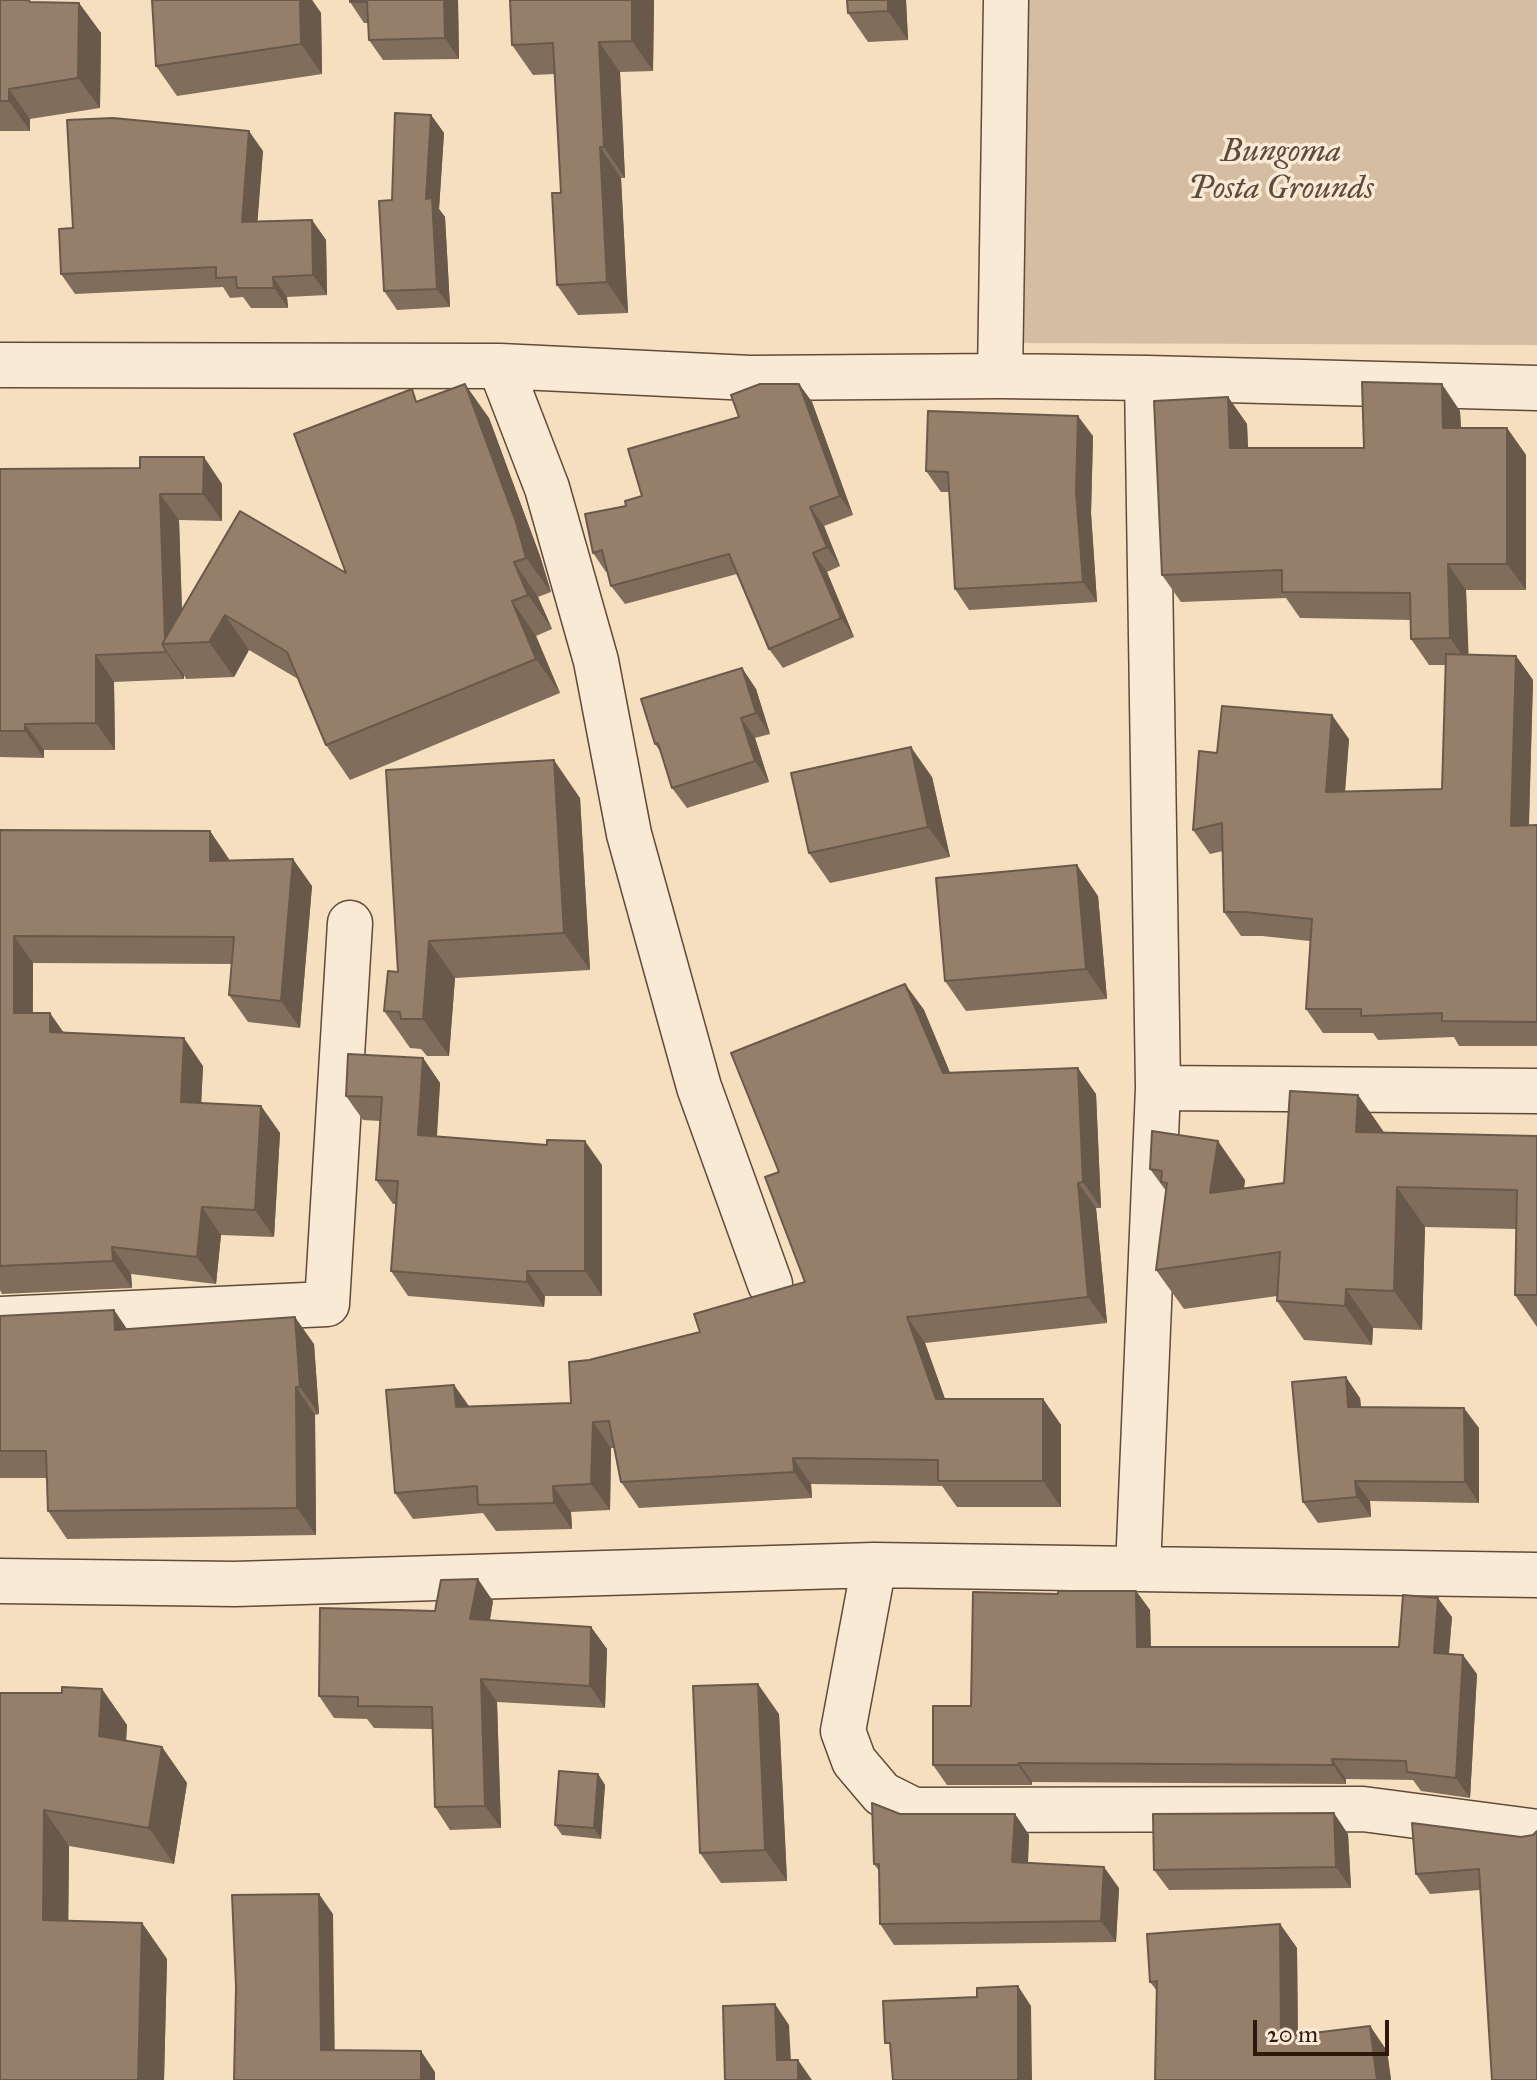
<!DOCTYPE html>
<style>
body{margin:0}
#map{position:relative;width:1537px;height:2080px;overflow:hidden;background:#f6dfbf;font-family:"IM FELL Great Primer",serif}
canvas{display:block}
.scale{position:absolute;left:1253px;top:2020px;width:136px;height:36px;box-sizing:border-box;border:4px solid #2e180e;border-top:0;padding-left:10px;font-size:24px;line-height:28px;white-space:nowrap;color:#2e180e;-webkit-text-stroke:6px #f9ead5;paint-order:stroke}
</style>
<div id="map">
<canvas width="1537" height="2080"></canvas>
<div class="scale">20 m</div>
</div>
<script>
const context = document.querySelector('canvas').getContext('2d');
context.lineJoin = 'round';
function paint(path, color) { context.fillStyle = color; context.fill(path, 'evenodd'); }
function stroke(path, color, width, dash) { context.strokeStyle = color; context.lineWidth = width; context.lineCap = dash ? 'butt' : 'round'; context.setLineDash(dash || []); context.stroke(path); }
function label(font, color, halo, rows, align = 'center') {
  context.font = font + ' "IM FELL Great Primer",serif'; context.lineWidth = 7; context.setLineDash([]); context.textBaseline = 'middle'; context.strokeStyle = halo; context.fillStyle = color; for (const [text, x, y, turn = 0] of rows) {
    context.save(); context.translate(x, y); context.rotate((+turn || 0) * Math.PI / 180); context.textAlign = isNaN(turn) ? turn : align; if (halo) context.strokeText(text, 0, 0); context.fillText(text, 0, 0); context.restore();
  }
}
paint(new Path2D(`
 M1027 0H1537V345L1023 343Z`), '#d4bda1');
const minor = new Path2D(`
 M0 365 500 366 750 378 1000 376 1147 378 1158 1088 1138 1569 874 1565 235 1584 0 1581
 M500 366 547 488 596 661 629 834 699 1087 770 1284
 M1000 376 1006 0
 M1147 378 1537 388
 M1158 1088 1537 1091
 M0 1319 327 1304 350 923
 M874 1565 843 1731 854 1761 882 1794 914 1810 1363 1809 1537 1832
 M1138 1569 1537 1575`);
stroke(minor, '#604a3a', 47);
stroke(minor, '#f9ead5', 44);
paint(new Path2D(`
 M0 0 30 2 79 3 101 33 100 108 30 119V131H0Z
 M152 0H312L321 13 322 74 177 96 156 66Z
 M350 0H458L459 59 383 60 369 40 368 23H364L350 2Z
 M654 0 653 71 620 72 625 178H621L628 313 578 315 557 285 561 193 555 74 533 75 512 45Z
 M847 0H906L908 40 868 42 848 13Z
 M431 115 444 133 439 209 445 217 450 307 397 310 384 291 392 200Z
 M263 151 257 221 312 220 326 240 327 295 287 297 288 308H251L243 297 230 298 223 287 75 294 61 274 73 228Z
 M799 384 812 402 853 515 824 526 840 566 827 572 854 637 783 668 769 649 737 574 625 604 611 586 607 571 606 572 593 553 626 506 642 496Z
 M1228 397 1247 424 1248 448H1364L1460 411 1461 428H1507L1526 455V590H1466L1468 655 1516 656 1533 680 1529 826 1537 825V1046H1459L1454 1037 1378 1040 1373 1033H1323L1306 1009 1310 941 1262 936H1241L1224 912 1223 851 1210 854 1193 830 1217 753 1349 739 1345 792 1442 789 1446 665H1429L1411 639V620L1300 618 1286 598 1181 602 1162 575Z
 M420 400 489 418 540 556 551 592 538 597 552 629 536 636 560 693 350 780 326 745 298 679 249 650 234 677 186 679 184 675V679L114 682 115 750H44V758L0 757V469L222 484V521L179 520 182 610 346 573Z
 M1093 436 1091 513 1097 602 969 610 955 589 949 492H941L926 471Z
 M742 668 756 689 770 734 755 738 769 782 687 808 672 788 660 751 655 744Z
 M386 770 580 798 590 970 455 978 449 1056H427L421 1049 410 1048 384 1011 398 972Z
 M932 777 950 857 830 883 809 853Z
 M0 830 210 831 229 860 312 886 300 1028 248 1022 229 995 232 964 33 963V1013L64 1032 203 1066 201 1103 261 1106 280 1133 274 1237 221 1235 216 1284 131 1274 132 1288 2 1294 0 1290Z
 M1098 896 1107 999 966 1011 945 981Z
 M905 984 924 1010 950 1073 1096 1094 1101 1208H1096L1107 1323 925 1343 945 1399H1043L1061 1425V1507H957L942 1486 811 1484 812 1498 639 1508 621 1482 615 1448H611L610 1510 571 1512 572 1529 496 1531 483 1513 413 1519 395 1493 454 1385 469 1406 571 1403 589 1360 700 1332 805 1282 779 1172Z
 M423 1058 440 1083 437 1137 602 1165V1296H545L544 1307 408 1296 391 1271 396 1204H393L376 1180 380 1121 363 1120 346 1096Z
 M1358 1095 1384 1133 1537 1136V1327L1515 1295 1516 1229 1425 1227 1422 1330 1373 1328 1372 1345 1304 1340 1277 1301V1296L1184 1309 1156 1270 1166 1191 1150 1169 1245 1180 1244 1188 1284 1183Z
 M114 1310 127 1329 314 1344 319 1414 315 1415 316 1535 67 1539 48 1511 47 1478H0V1316Z
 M1360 1398 1361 1407 1479 1428V1503L1370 1501 1371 1517 1318 1523 1303 1502Z
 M1136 1591 1150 1610 1151 1647H1399L1452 1617 1449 1654 1477 1674 1470 1798 1421 1791 1413 1780 1346 1779V1784L1032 1782V1785H947L933 1765 971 1706 1058 1594Z
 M493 1601 490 1620 591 1627 607 1649 605 1708 497 1702 501 1828 450 1830 435 1807 433 1729 374 1728 367 1719 334 1718 319 1696 435 1611Z
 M102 1689 127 1725 126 1741 162 1747 187 1783 174 1864 69 1846 68 1921 142 1923 167 1959 164 2080H0L62 1693Z
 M779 1714 787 1881 721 1883 700 1853Z
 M598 1774 605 1785 601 1839 562 1835 555 1825Z
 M900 1814H1015L1029 1835 1028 1863 1119 1888 1116 1942 894 1945 880 1924 879 1871 874 1864Z
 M1348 1834 1351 1888 1169 1890 1154 1870Z
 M1533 1835 1480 1890 1430 1894 1416 1874 1521 1837Z
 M1280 1924 1297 1948 1298 2035 1370 2026 1387 2051 1391 2080H1155L1157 1991 1150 1982Z`), '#816d5b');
paint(new Path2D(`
 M300 0H312L321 13 322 74 301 44Z
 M444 0H458L459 59 445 38Z
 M632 0H654L653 71 632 41Z
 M888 0H906L908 40 888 11Z
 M79 3 101 33 100 108 78 78Z
 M599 42 620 72 625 178 604 147Z
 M9 89 30 119V131L9 101Z
 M431 115 444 133 439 209 445 217 450 307 437 289 426 199Z
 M249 131 263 151 256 241 242 222Z
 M600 147 621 178 628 313 607 282Z
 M312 220 326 240 327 295 313 275Z
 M273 277 287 297 288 308 274 288Z
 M465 384 489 418 540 556 551 592 526 558Z
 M799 384 812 402 853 515 840 496Z
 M1442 384 1460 411 1462 455 1443 428Z
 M1228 397 1247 424 1249 475 1230 448Z
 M1078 416 1093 436 1091 513 1097 602 1083 582 1076 492Z
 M1507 428 1526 455V590L1507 564Z
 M204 457 222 484V521L203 494Z
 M160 494 179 520 183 643 165 644Z
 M810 507 824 526 840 566 827 547Z
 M813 553 827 572 854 637 841 618Z
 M514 562 538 597 552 629 528 595Z
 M1448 564 1466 590 1469 665 1450 638Z
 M512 601 536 636 560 693 536 659Z
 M225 615 249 650 234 677 209 642Z
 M165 649 184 675V679L166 652Z
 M96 655 114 682 115 750 96 723Z
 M1516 656 1533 680 1528 850 1511 826Z
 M742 668 756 689 770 734 756 713Z
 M1332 715 1349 739 1343 817 1326 792Z
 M741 718 755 738 769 782 755 761Z
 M25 724 44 750V758L25 731Z
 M911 747 932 777 950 857 928 827Z
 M554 760 580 798 590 970 564 933Z
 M210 831 229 859V888L210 861Z
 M293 859 312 886 300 1028 281 1001Z
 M1077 865 1098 896 1107 999 1086 969Z
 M14 936 33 963 32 1040 14 1013Z
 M429 941 455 978 449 1056 423 1019Z
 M905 984 924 1010 961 1099 943 1073Z
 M50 1013 69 1040 50 1032Z
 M184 1038 203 1066 200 1129 181 1102Z
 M423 1058 440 1083 435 1160 418 1135Z
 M1078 1068 1096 1094 1101 1208 1083 1182Z
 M1358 1095 1386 1135 1356 1132Z
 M261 1106 280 1133 274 1237 255 1210Z
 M585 1141 602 1165V1296L585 1271Z
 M1218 1141 1245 1180 1238 1232 1210 1193Z
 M1078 1183 1096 1208 1107 1323 1088 1297Z
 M1397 1187 1425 1227 1422 1330 1394 1291Z
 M202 1207 221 1235 216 1284 197 1257Z
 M112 1247 131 1274 132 1288 113 1261Z
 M527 1271 545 1296 544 1307 527 1282Z
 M1346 1289 1373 1328 1372 1345 1345 1306Z
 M114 1310 133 1338 115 1330Z
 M295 1317 314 1344 319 1414 300 1387Z
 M907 1317 925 1343 954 1424 936 1399Z
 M1346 1377 1360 1398 1363 1428 1348 1407Z
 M454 1385 472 1411 456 1407Z
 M296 1387 315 1415 316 1535 297 1508Z
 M1043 1399 1061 1425V1507L1043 1481Z
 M1464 1408 1479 1428V1503L1465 1482Z
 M593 1422 611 1448 610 1510 591 1484Z
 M793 1458 811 1484 812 1498 794 1472Z
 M1355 1481 1370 1501 1371 1517 1357 1497Z
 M553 1486 571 1512 572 1529 554 1503Z
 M478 1579 493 1601 486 1642 470 1619Z
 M1136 1591 1150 1610 1151 1666 1137 1647Z
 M1438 1598 1452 1617 1447 1672 1434 1653Z
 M591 1627 607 1649 605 1708 590 1686Z
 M1463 1655 1477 1674 1470 1798 1456 1778Z
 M481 1679 497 1702 501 1828 485 1806Z
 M758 1684 779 1714 787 1881 765 1850Z
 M102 1689 127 1725 124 1772 99 1736Z
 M162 1747 187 1783 174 1864 149 1828Z
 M1332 1759 1346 1779V1784L1333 1765Z
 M1019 1763 1032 1782V1785L1018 1765Z
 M598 1774 605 1785 601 1839 594 1828Z
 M44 1810 69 1846 68 1956 43 1920Z
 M1334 1813 1348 1834 1351 1888 1336 1867Z
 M1015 1814 1029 1835 1027 1882 1012 1862Z
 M1104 1867 1119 1888 1116 1942 1101 1921Z
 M319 1894 333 1914 335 2070 321 2050Z
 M142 1923 167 1959 164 2080H138Z
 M1280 1924 1297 1948 1298 2061 1281 2037Z
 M1018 1986 1031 2006 1032 2080H1018Z
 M775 2004 789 2025 792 2080 777 2060Z
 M1370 2026 1387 2051 1391 2080H1377Z
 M421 2051 435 2072V2080H421Z
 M798 2060 812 2080H798Z`), '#69594a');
const building = new Path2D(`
 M0 0H29L30 2 79 3 78 78 9 89V101H0Z
 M152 0H300L301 44 156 66Z
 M350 0H444L445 38 369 40 367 2H350Z
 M510 0H632V41L599 42 604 147H600L607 282 557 285 552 193H561L553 43 512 45Z
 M847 0H888V11L848 13Z
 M395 113 431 115 426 199 432 198 437 289 384 291 379 201 392 200Z
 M113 118 249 131 242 222 312 220 313 275 273 277 274 288H237L236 277 216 278V267L61 274 59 229 73 228 67 120Z
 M1362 382 1442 384 1443 428H1507V564H1448L1450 638 1411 639 1410 593 1282 592V570L1162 575 1154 401 1228 397 1230 448H1364Z
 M465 384 516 522 526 558 514 562 528 595 512 601 536 659 326 745 287 652 225 615 209 642 162 644 240 511 346 573 294 434 412 389 416 402Z
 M760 384H799L840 496 810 507 827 547 813 553 841 618 769 649 729 554 611 586 602 550 593 553 585 514 626 506 625 501 642 496 628 449 739 417 731 395Z
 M928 411 1078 416 1076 492 1083 582 955 589 948 472 926 471Z
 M140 457H204L203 494H160L165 639 162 644 165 649 166 652 96 655V723L25 724V731H0V469L140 468Z
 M1446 654 1516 656 1511 826 1537 825V1022L1442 1021V1013L1361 1016V1009H1306L1312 919 1245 912H1224L1222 823 1193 830 1199 751 1217 753 1222 706 1332 715 1326 792 1442 789Z
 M742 668 756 713 741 718 755 761 672 788 658 743 655 744 641 699Z
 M911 747 928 827 809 853 791 773Z
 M554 760 564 933 429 941 423 1019H401L400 1012 384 1011 388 971 398 972 386 770Z
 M0 830 210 831V861L293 859 281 1001 229 995 234 937 14 936V1013H50V1032L184 1038 181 1102 261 1106 255 1210 202 1207 197 1257 112 1247 113 1261 0 1266Z
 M1077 865 1086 969 945 981 936 878Z
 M905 984 943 1073 1078 1068 1083 1182 1078 1183 1088 1297 907 1317 936 1399H1043V1481H938V1460L793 1458 794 1472 621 1482 609 1421 593 1422 591 1484 553 1486 554 1503 478 1505 477 1486 395 1493 386 1390 454 1385 456 1407 571 1403 569 1362 589 1360 700 1332 694 1314 805 1282 765 1177 779 1172 731 1053Z
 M348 1054 423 1058 418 1135 547 1145V1140L585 1141V1271H527V1282L391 1271 398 1181 376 1180 382 1097 346 1096Z
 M1290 1091 1358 1095 1356 1132 1537 1136V1295H1515L1517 1190 1397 1187 1394 1291 1346 1289 1345 1306 1277 1301 1280 1252 1156 1270 1167 1183 1161 1182 1162 1171 1150 1169 1152 1131 1218 1141 1210 1193 1284 1183Z
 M114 1310 115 1330 295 1317 300 1387H296L297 1508 48 1511 46 1451H0V1316Z
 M1346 1377 1348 1407 1464 1408 1465 1482 1355 1481 1357 1497 1303 1502 1292 1382Z
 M478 1579 470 1619 591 1627 590 1686 481 1679 485 1806 435 1807 432 1707 358 1706V1697L319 1696 320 1608 435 1611 441 1580Z
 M1058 1591H1136L1137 1647H1399L1403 1595 1438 1598 1434 1653 1463 1655 1456 1778 1407 1772 1406 1761 1332 1759 1333 1765 1019 1763 1018 1765H933V1706H971L973 1592 1058 1594Z
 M758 1684 765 1850 700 1853 693 1686Z
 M62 1687 102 1689 99 1736 162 1747 149 1828 44 1810 43 1920 142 1923 138 2080H0V1693H62Z
 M559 1771 598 1774 594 1828 555 1825Z
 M872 1803 900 1814H1015L1012 1862 1104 1867 1101 1921 880 1924 879 1864H874Z
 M1334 1813 1336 1867 1154 1870 1153 1814Z
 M1412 1823 1521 1837 1533 1835 1537 1831V2080H1492L1479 1869 1416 1874Z
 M319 1894 321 2050 421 2051V2080H234L236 1987 232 1895Z
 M1280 1924 1281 2037 1370 2026 1377 2080H1155L1157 1981 1150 1982 1147 1934Z
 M1018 1986V2080H893L890 2043H885L883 2001 977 1997V1988Z
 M775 2004 777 2060H798V2080H725L723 2006Z`);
paint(building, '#967f6a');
stroke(building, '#69594a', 2);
label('italic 32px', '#604a3a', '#f9ead5', [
 ["Bungoma",1281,153],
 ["Posta Grounds",1281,190]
]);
</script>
